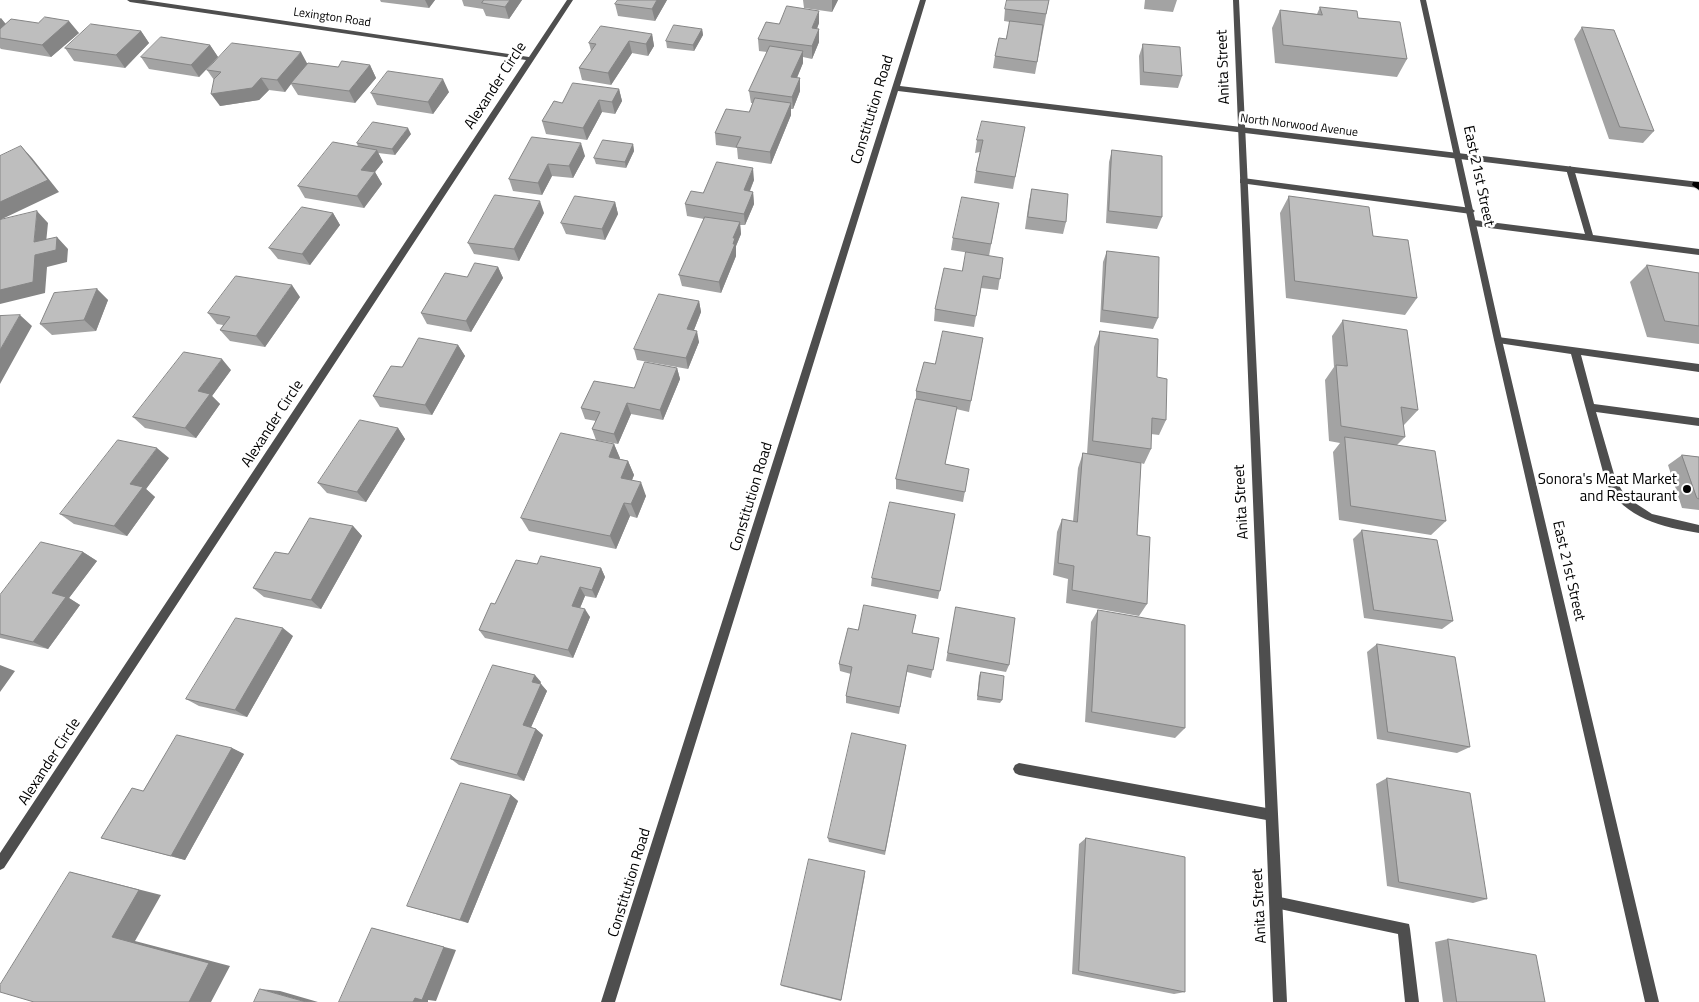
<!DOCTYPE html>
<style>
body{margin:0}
canvas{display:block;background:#fff}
</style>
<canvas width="1699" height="1002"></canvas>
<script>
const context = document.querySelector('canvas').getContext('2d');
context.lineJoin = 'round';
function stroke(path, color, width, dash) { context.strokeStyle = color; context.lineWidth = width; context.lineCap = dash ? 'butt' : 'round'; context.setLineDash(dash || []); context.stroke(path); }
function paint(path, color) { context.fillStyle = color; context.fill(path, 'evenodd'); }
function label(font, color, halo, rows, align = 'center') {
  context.font = font + ' "Titillium Web",sans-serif'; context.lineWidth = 5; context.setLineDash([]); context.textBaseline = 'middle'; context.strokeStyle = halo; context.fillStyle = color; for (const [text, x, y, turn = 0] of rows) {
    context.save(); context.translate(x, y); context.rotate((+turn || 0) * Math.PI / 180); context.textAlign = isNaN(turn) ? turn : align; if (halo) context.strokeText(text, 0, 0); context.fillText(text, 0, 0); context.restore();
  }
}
const trunk = new Path2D(`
 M1693 182H1699V190L1692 185Z`);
stroke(trunk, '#dbdbdb', 2);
paint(new Path2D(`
 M1570 166 1574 169 1593 235 1699 249V255L1474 226 1470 223 1474 220 1585 234 1566 169Z
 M1243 178 1471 208 1475 211 1471 214 1240 183V179Z
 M1498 337 1699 364V372L1581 355 1594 404 1699 418V426L1596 412 1616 481 1623 492 1632 501 1652 514 1699 525V533C1662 527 1625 519 1606 483L1571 354 1498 343 1494 340Z
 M1019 763 1272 809 1276 811 1278 815 1276 819 1272 821 1019 775 1015 773 1013 769 1015 765Z
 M1275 896 1409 924 1410 929 1419 1002H1405L1398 934 1275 908 1271 906 1269 902 1271 898Z`), '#4e4e4e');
paint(new Path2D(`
 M127 0H144L529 57 567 0H573L4 868 0 870V853L526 60 130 2Z
 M1233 0H1239L1287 1002H1273Z
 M1420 0H1426L1502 340 1659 1002H1645L1494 340Z`), '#4e4e4e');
paint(new Path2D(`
 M920 0H926L900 86 1699 182V188L898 91 615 1002H601Z`), '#4e4e4e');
paint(trunk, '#000');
paint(new Path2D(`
 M380 0H435L429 8 381 2Z
 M462 0H522L509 19 486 16 483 9 464 6Z
 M667 0 655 21 618 16 615 4Z
 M803 0H838L832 12 804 8Z
 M1049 0 1035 74 993 68 995 56 1006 39 1010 22 1004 21 1005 9Z
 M1145 0H1177L1173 12 1144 9Z
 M1320 7 1358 18 1407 59 1397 77 1275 63 1272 28 1280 10 1317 14Z
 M0 18 6 24 79 33 51 57 1 49 0 48Z
 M819 23 817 29H819V42L812 59 803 57V63L797 78H800V91L793 109H791V115L771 164 738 159 737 148 716 145 715 133 749 112 753 103H751L749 91 767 52 759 51 758 39 779 24Z
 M1582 27 1654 131 1643 143 1609 139 1574 39Z
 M702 29 703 35 694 51 667 48 666 41Z
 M141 31 149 43 125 68 74 61 65 48Z
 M652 34 654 46 648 56 632 53 611 85 582 80 579 68 591 51 589 43Z
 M1143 44 1182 76 1178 88 1140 85 1139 56Z
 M210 45 218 57 199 77 149 69 141 57Z
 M307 64 338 67 370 65 376 78 355 103 298 95 291 84 285 92 269 90 259 100 220 106 214 80 207 70Z
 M619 89 622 101 615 114 602 112 587 140 546 134 542 121 562 103Z
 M449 92 433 114 377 105 371 93Z
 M1025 127 1013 189 974 183 976 171 980 152 975 153 977 140Z
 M411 134 395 155 378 153 383 162 375 172 382 184 364 208 305 198 298 186 358 147 357 143Z
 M532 137 585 156 573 178 552 176 542 195 513 191 509 179Z
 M633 144 634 151 626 168 596 164 594 158Z
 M1112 150 1162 217 1157 229 1106 223 1109 162Z
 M754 180 750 191 753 192 754 204 745 225H740L741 234 736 246V256L721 293 682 286 679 275 704 219 687 216 685 204 703 193Z
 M1032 189 1066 222 1063 234 1025 229 1029 201Z
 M1289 196 1373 236 1417 298 1405 315 1286 298 1280 213Z
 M615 202 618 214 605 240 566 234 561 223Z
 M999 203 989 256 951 250 953 238Z
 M333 213 340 225 310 265 278 259 269 248Z
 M544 213 519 261 474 254 468 243Z
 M1107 251 1158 318 1153 329 1100 322 1103 262Z
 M1003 258 998 290 981 288 974 327 934 321 935 309 962 271Z
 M1647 265 1699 273V344L1647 337 1630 282Z
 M498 267 503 278 471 332 427 324 421 313 467 277Z
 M97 289 108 300 96 331 52 335 40 324Z
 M300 297 265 347 230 341 220 330 223 325 217 324 208 313Z
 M699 301 701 312 694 330 699 342 688 369 637 360 634 349Z
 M1343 320 1418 410 1404 425H1403L1405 437 1397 445 1446 521 1431 535 1339 520 1333 452 1340 443 1329 441 1325 380 1334 367 1332 336Z
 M1100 331 1157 377 1166 420 1159 435 1151 434V449L1144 464 1141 463 1137 535 1147 604 1139 616 1066 603 1068 579 1053 575 1057 532 1062 519 1073 521 1078 468 1083 453 1087 454 1094 347Z
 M983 338 969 412 956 409 945 464 969 469 963 502 896 489V479L916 400V391Z
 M458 345 465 356 432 415 380 407 373 396 402 367Z
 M677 368 680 379 663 420 631 414 618 444 596 440 592 429 596 421 585 419 581 408 634 388Z
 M231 370 212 396 220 404 196 438 145 428 133 417Z
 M398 428 405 439 366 502 327 493 318 483Z
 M614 444 620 459 628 461 634 475 632 480 646 496 637 518 630 516 616 549 529 531 521 518Z
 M1682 455 1699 457V510L1682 508 1668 465Z
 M169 458 146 489 155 497 127 536 74 524 60 514Z
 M955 514 938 599 871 586 872 578Z
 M353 526 362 536 321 609 264 597 253 588 288 554Z
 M1362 530 1453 621 1442 629 1364 618 1353 539Z
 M83 552 97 561 69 598 80 605 48 649 0 638V595Z
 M537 564 601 568 605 577 596 598 585 596 580 608 590 617 573 658 485 638 479 630 495 604Z
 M956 607 1009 665 1006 672 946 661Z
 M1098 610 1185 728 1175 738 1085 722 1091 622Z
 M858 630 913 633 939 638 931 678 907 672 899 714 846 703V696L851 674 840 671 839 664Z
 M293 636 247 717 199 706 186 699Z
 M1377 644 1470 747 1457 753 1377 739 1367 652Z
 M981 672 1002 700 1000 703 977 700 979 676Z
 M541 682 540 683 547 691 531 727 536 729 543 735 524 781 459 765 451 759Z
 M906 745 885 855 829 842 828 838Z
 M232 748 244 754 185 860 101 838 143 791Z
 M1387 778 1487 899 1473 903 1387 886 1376 784Z
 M511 795 518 801 468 923 407 906Z
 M1086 838 1185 992 1174 994 1072 974 1079 844Z
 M865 875 841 1001 782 986 781 985Z
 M1448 939 1545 1002H1443L1435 942Z`), '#a3a3a3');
paint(new Path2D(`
 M425 0H435L429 8Z
 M510 0H522L509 19 505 7Z
 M657 0H667L655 21 652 9Z
 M832 0H838L832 12Z
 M819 11V23L812 41V28Z
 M1 18 11 31 0 38V19Z
 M69 21 79 33 51 57 42 45Z
 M702 29 703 35 694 51 693 45Z
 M819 29V42L812 59V46Z
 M141 31 149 43 125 68 116 55Z
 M652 34 654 46 648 56 646 44Z
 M629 41 632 53 611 85 608 73Z
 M210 45 218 57 199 77 191 65Z
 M803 51V63L792 89 791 77Z
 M301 52 308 65 291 83V84L285 92 277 80Z
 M370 65 376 78 355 103 349 91Z
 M261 78 269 90 259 100 220 106 211 94Z
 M800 78V91L793 109 792 97Z
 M443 79 449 92 433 114 428 102Z
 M619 89 622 101 615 114 612 102Z
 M599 100 602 112 587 140 583 128Z
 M791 103V115L771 164 770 152Z
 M408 128 411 134 395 155 392 149Z
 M581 143 585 156 573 178 569 166Z
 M633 144 634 151 626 168 625 162Z
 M21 146 32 158 59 192 0 220V202Z
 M377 150 383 162 367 182 361 170Z
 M548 164 552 176 542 195 538 183Z
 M753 168 754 180 745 202 744 190Z
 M375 172 382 184 364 208 357 196Z
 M753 192 754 204 745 225 744 214Z
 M540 201 544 213 519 261 514 249Z
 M615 202 618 214 605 240 602 229Z
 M37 211 48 223 45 253 57 237 68 249 67 262 47 267 45 293 0 304V290L34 242Z
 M333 213 340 225 310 265 302 254Z
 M740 222 741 234 736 246V256L721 293 719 282 733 238Z
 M498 267 503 278 471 332 466 321Z
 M292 285 300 297 265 347 256 336Z
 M97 289 108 300 96 331 84 320Z
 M699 301 701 312 690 340 687 329Z
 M20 315 32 326 0 384V350Z
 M697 331 699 342 688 369 686 358Z
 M458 345 465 356 432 415 425 405Z
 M222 359 231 370 212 396 220 404 196 438 185 428 198 391Z
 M677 368 680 379 663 420 660 410Z
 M627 403 631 414 618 444 614 434Z
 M398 428 405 439 366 502 357 492Z
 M614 444 620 458 614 471 609 457Z
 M157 448 169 458 146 489 155 497 127 536 114 526 130 484Z
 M628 461 634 475 627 492 621 478Z
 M641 482 646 496 637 518 631 504Z
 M624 503 630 516 616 549 610 536Z
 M353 526 362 536 321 609 311 600Z
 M83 552 97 561 69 598 80 605 48 649 33 642 52 593Z
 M601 568 605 577 596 598 592 590Z
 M580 587 585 596 577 615 572 606Z
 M585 609 590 617 573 658 568 650Z
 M283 628 293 636 247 717 235 710Z
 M0 665 15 671 0 692Z
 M535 675 541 682 538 689 532 682Z
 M541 684 547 691 529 732 523 725Z
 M536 729 543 735 524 781 517 775Z
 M232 748 244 754 185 860 171 856Z
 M511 795 518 801 468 923 460 920Z
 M70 872 161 895 135 941 230 966 211 1002H189L112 937Z
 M372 928 456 950 436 1001 428 1000V1002H413Z
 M260 989 280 991 318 1002H306Z`), '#858585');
const building = new Path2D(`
 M484 0H510L505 7 482 3Z
 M618 0H657L652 9 615 4Z
 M1007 0H1049L1046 14 1005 9Z
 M787 6 819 11 812 28 819 29 812 46 758 39 766 22 779 24Z
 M1320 7 1357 11 1358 18 1400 22 1407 59 1283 45 1280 10 1322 15Z
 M45 17 69 21 42 45 0 38V29L11 19 38 23Z
 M1010 21 1043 25 1037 62 995 56 999 38 1006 39Z
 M91 24 141 31 116 55 65 48Z
 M674 25 702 29 693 45 666 41Z
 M601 26 652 34 646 44 629 41 608 73 579 68 596 44 589 43Z
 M1582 27 1614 30 1654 131 1620 127Z
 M161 37 210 45 191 65 141 57Z
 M232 43 301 52 277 80 261 78 252 88 211 94 214 79 221 72 207 70Z
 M1143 44 1180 47 1182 76 1144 72Z
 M770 46 803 51 791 77 800 78 792 97 749 91Z
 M342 61 370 65 349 91 291 83 308 63 338 67Z
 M388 71 443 79 428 102 371 93Z
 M573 83 619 89 612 102 599 100 583 128 542 121 554 101 562 103Z
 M755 98 791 103 770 152 736 147 741 137 715 133 726 109 749 112Z
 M982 121 1025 127 1015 177 976 171 983 140H977Z
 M373 122 408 128 392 149 357 143Z
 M532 137 581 143 569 166 548 164 538 183 509 179Z
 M603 140 633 144 625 162 594 158Z
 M333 142 377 150 361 170 375 172 357 196 298 186Z
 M21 146 48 180 0 202V156Z
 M1112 150 1162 156V217L1109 211Z
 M717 162 753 168 744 190 753 192 744 214 685 204 691 191 703 193Z
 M1032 189 1068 194 1066 222 1028 217Z
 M495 195 540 201 514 249 468 243Z
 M575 196 615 202 602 229 561 223Z
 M1289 196 1369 207 1373 236 1408 240 1417 298 1295 281Z
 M962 197 999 203 991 244 953 238Z
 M302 207 333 213 302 254 269 248Z
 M37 211 34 242 57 237 56 250 35 255 33 282 0 290V220Z
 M705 217 740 222 733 238H735L733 244H735L719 282 679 275Z
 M1107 251 1159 257 1158 318 1103 310Z
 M966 252 1003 258 1000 279 983 276 976 316 935 309 944 268 962 271Z
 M475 263 498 267 466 321 421 313 445 273 467 277Z
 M1647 265 1699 273V326L1665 321Z
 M236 276 292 285 256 336 220 330 230 317 208 313Z
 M97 289 84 320 40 324 54 293Z
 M659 294 699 301 687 329 697 331 686 358 634 349Z
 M20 315 0 350V316Z
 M1343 320 1407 330 1418 410 1401 407 1405 437 1341 426 1336 365 1347 366Z
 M943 331 983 338 971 401 916 391 924 362 935 364Z
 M1100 331 1158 339 1157 377 1167 379 1166 420 1152 418 1151 449 1093 441Z
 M419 338 458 345 425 405 373 396 391 366 402 367Z
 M184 352 222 359 198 391 210 394 185 428 133 417Z
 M645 362 677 368 660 410 627 403 614 434 592 429 600 412 581 408 594 381 634 388Z
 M916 399 957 407 945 464 969 469 965 492 896 479Z
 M360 420 398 428 357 492 318 483Z
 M561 433 614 444 609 457 628 461 621 478 641 482 631 504 624 503 610 536 521 518Z
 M1345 437 1435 451 1446 521 1351 506Z
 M118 440 157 448 130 484 143 487 114 526 60 514Z
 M1083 453 1141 463 1137 535 1150 537 1147 604 1072 590 1074 566 1058 563 1062 519 1077 522Z
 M1682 455 1699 457V499L1697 498Z
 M890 502 955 514 940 591 872 578Z
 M310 518 353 526 311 600 253 588 275 552 288 554Z
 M1362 530 1437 540 1453 621 1374 610Z
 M41 542 83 552 52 593 66 597 33 642 0 634V595Z
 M541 556 601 568 592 590 580 587 572 606 585 609 568 650 479 630 491 603 495 604 516 560 537 564Z
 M864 605 916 615 912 633 939 638 933 670 908 665 900 707 846 696 852 667 839 664 848 628 858 630Z
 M956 607 1015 618 1009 665 948 653Z
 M1098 610 1185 625V728L1092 712Z
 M236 618 283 628 235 710 186 699Z
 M1377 644 1455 657 1470 747 1388 732Z
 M493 665 535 675 532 682 541 684 523 725 536 729 517 775 451 759Z
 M981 672 1004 676 1002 700 978 696Z
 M852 733 906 745 885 851 828 838Z
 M177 735 232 748 171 856 101 838 132 788 143 791Z
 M1387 778 1470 793 1487 899 1399 882Z
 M461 783 511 795 460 920 407 906Z
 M1086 838 1185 857V992L1079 971Z
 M809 859 865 871 841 1000 781 985Z
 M70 872 139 890 112 937 209 963 189 1002H34L0 992V985Z
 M372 928 444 947 422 1000 415 998 413 1002H339Z
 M1448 939 1536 955 1545 1002H1457Z
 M260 989 306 1002H254Z`);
paint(building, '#bebebe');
stroke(building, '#858585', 1);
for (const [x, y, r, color] of [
 [1687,489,5,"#000"]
]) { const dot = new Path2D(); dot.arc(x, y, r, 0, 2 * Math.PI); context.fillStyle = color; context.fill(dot); stroke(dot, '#fff', 2); }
label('12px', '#000', '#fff', [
 ["Lexington Road",332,18,8],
 ["North Norwood Avenue",1299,126,7]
]);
label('15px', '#000', '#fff', [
 ["Anita Street",1224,67,-92],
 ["Alexander Circle",496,86,-57],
 ["Constitution Road",873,110,-73],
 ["East 21st Street",1478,176,78],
 ["Alexander Circle",273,424,-57],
 ["Constitution Road",752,497,-73],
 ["Anita Street",1242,502,-93],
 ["East 21st Street",1568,571,77],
 ["Alexander Circle",50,762,-57],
 ["Constitution Road",630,883,-73],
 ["Anita Street",1260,906,-93]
]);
label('15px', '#000', '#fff', [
 ["Sonora's Meat Market",1677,480],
 ["and Restaurant",1677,497]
], 'right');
</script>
